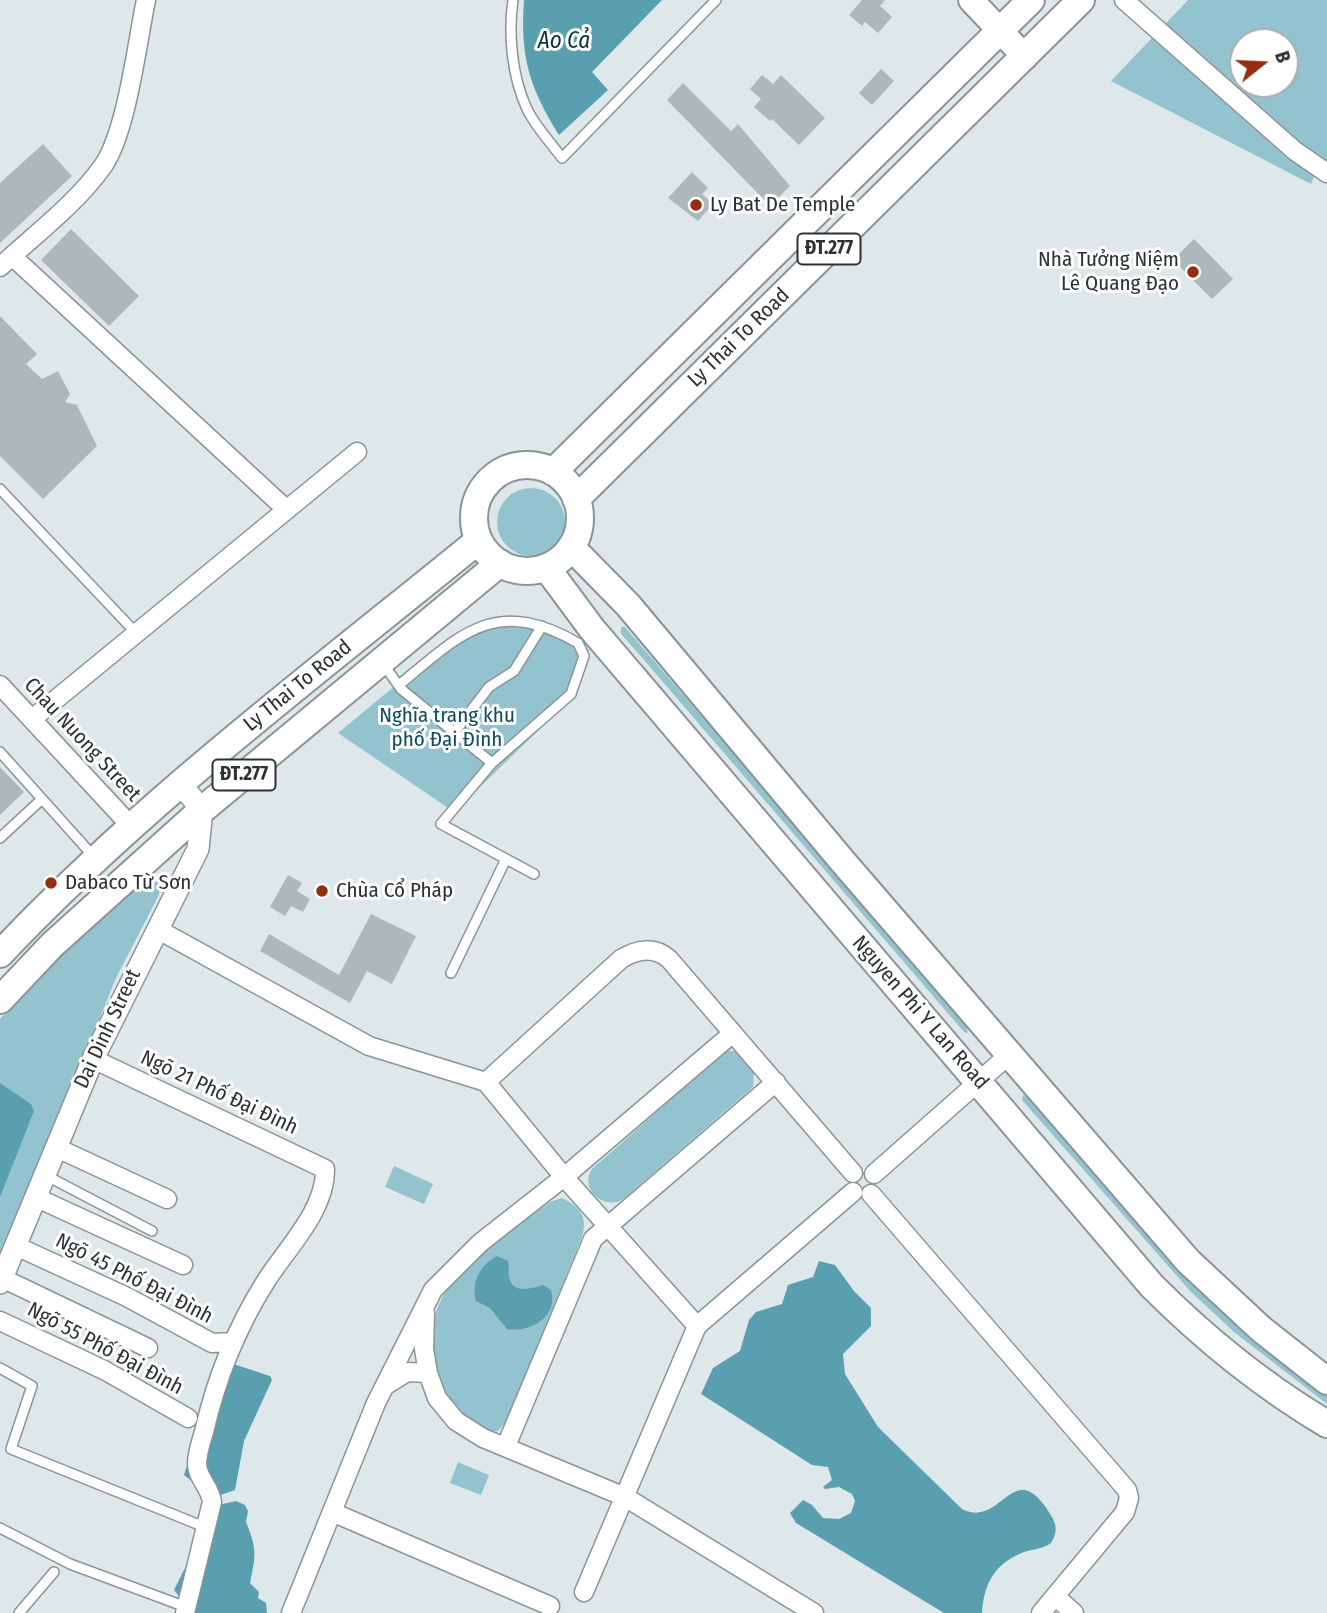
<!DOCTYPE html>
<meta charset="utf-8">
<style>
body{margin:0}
#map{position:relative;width:1327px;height:1613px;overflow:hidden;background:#dee8eb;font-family:"Fira Sans Condensed",sans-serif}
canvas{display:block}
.north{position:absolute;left:1229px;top:28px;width:70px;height:70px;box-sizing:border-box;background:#fff;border:2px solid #abadad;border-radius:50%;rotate:72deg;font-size:19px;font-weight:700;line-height:28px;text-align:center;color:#2d3132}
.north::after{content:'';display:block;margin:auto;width:24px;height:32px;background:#952e10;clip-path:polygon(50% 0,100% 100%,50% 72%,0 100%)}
</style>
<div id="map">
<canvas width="1327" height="1613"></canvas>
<div class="north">B</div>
</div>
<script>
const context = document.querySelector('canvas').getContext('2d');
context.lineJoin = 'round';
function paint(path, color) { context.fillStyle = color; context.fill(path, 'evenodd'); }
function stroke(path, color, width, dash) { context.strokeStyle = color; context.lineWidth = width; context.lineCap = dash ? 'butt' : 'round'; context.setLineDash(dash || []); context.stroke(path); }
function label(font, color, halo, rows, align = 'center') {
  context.font = font + ' "Fira Sans Condensed",sans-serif'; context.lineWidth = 6; context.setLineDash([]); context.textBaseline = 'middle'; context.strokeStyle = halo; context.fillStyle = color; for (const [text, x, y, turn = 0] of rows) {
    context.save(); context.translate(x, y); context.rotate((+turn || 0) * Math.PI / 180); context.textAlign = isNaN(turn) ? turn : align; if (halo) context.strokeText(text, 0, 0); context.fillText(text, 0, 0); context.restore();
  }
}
paint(new Path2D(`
 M1188 0H1327V165L1320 162 1311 184 1111 81ZM1243 42H1285V84H1243Z
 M497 522a34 34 0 1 1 68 0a34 34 0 1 1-68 0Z
 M498 618 554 625 589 650 575 695 454 812 338 733 461 631Z
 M621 627H625L966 1025 968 1033 964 1032 644 660 621 634Z
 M149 877 160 884 159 895 116 978 0 1264V1019C28 988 115 889 149 877Z
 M727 1050 737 1052 754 1071 753 1087 622 1200C603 1210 579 1188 592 1169Z
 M1023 1095 1027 1096 1177 1269 1245 1333 1327 1396V1404L1234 1332 1191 1292 1022 1100Z
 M394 1166 433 1184 424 1204 385 1187Z
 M562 1198C581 1207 588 1218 582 1237L506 1422 498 1431C481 1434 463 1419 453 1406 440 1388 433 1368 432 1346 427 1277 501 1238 550 1202Z
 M458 1462 489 1475 481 1495 450 1483Z`), '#94c3d0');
paint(new Path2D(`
 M524 0H662L592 72 608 90 559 135C529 87 520 56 524 0Z
 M0 1083 31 1104 34 1111 0 1197Z
 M497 1256 508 1261C510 1268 507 1273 510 1280 514 1294 533 1288 543 1285L551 1290C559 1317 530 1333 507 1329L490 1308 476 1301C471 1282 480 1265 497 1256Z
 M819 1261 835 1265 854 1291 871 1308V1326L843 1354 845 1374 878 1427 962 1509C1003 1530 1013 1451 1052 1517 1058 1527 1056 1535 1051 1543 1043 1549 1033 1549 1024 1552 995 1563 984 1583 982 1613H944L796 1523 790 1513 803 1500 812 1505 823 1518 839 1519 851 1513 855 1501 852 1494 839 1487 825 1489 823 1487 832 1480 828 1467 812 1465 701 1394 713 1368 740 1351 749 1320 756 1312 782 1304 788 1285 813 1277Z
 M224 1361 270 1376 272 1380 244 1441 235 1490 212 1498 198 1491V1486L184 1475 211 1390Z
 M236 1501 245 1505 248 1511 246 1522C257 1549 256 1555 250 1583L259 1592 258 1598 266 1603 267 1613H182L184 1602 174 1590 192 1554 205 1508Z`), '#599fb0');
paint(new Path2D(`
 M862 0H885L880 6 892 17 878 33 865 22 862 26 849 15Z
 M881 69 894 81 872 105 859 93Z
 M762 75 773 84 781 75 825 118 799 145 772 119 770 121 754 107 761 99 750 89Z
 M683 83 731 131 738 124 790 186 770 206 667 100Z
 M43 144 72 176 0 243V183Z
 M692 172 708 188 702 194 713 204 698 221 668 198Z
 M71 229 139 296 109 326 41 260Z
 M1194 239 1233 279 1212 299 1173 260Z
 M0 316 37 354 26 364 42 379 58 371 70 394 65 402 77 405 97 446 43 499 0 456Z
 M0 767 24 792 0 815Z
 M288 875 302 883 297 891 310 899 303 912 291 906 285 916 270 907Z
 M371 914 416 936 392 984 367 971 350 1003 260 951 269 934 339 975Z`), '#aeb8bb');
const service = new Path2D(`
 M513 0C508 34 512 77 527 109 535 126 551 143 562 158L716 0
 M0 489 136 633
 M382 662 401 689 492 763 441 824 534 874
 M399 685C461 634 495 595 578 643L584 656 571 694 492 763
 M454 733 489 687 514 671 542 626
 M0 752 95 858
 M0 838 42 799
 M451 973 506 859
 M45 1175 152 1231
 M0 1368 32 1386 11 1449 207 1528
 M0 1528 70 1564 186 1607
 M19 1613 54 1572`);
const minor = new Path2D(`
 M1124 0 1295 151 1327 173
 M12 256 287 510
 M0 267C34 235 76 204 103 166 127 131 137 43 146 0
 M0 685 130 825
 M32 719 357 452
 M157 929 369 1046 486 1082 564 1177 697 1326
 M93 1059 325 1169C326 1210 287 1248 266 1281 237 1327 216 1379 204 1432 201 1442 197 1453 197 1464 197 1478 211 1488 212 1502L185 1613
 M486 1082 621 959C637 949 654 946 669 959L853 1173
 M55 1147 167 1199
 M874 1174 1011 1053
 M871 1194 1127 1490 1129 1498 1125 1512 1041 1613
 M35 1197 183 1265
 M16 1246 127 1297 212 1343 233 1342
 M2 1278 148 1348
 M425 1313 424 1349 428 1373 437 1398 456 1421 483 1438 625 1497 814 1613
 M0 1321 104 1370 188 1418
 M386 1385 407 1372 428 1373
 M506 1446 593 1239 776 1082
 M332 1512 550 1606
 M584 1592 697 1326 853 1192
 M1055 1596 1074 1613
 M291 1613 376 1403 433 1290 480 1243 564 1177 733 1033`);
const tertiary = new Path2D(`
 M0 1283 93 1059 198 849 202 810 179 782`);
const secondary = new Path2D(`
 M971 0 1025 57`);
const primary = new Path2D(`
 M474 518a53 53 0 1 1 106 0a53 53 0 1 1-106 0Z
 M553 472 1031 0
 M576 499 1081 0
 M571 547 628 605 844 863 1188 1261 1261 1329 1327 1381
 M546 567 592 629 1152 1286C1205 1339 1263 1386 1327 1424
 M0 954C146 800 316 673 479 540
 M0 1000 52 945 202 810 500 563`);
stroke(service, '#8a9396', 12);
stroke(minor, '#8a9396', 21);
stroke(tertiary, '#8a9396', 24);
stroke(secondary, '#8a9396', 28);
stroke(primary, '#8a9396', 30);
stroke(service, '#fff', 9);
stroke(minor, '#fff', 18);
stroke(tertiary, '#fff', 21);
stroke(secondary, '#fff', 24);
stroke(primary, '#fff', 26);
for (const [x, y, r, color] of [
 [696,205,7,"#952e10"],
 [1193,272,7,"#952e10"],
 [51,883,7,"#952e10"],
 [322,891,7,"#952e10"]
]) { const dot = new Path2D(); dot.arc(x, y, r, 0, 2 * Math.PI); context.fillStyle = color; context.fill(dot); stroke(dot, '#fff', 2.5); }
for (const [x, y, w] of [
 [829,249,63],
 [244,775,63]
]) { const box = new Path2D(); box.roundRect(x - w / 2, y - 15.5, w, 31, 5); context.fillStyle = '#fff'; context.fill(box); stroke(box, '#2d3132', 2); }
label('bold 19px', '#2d3132', null, [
 ["ĐT.277",829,249],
 ["ĐT.277",244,775]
]);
label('21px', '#2d3132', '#fff', [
 ["Ly Bat De Temple",710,205],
 ["Nhà Tưởng Niệm",1179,260,"right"],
 ["Lê Quang Đạo",1179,284,"right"],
 ["Dabaco Từ Sơn",65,883],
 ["Chùa Cổ Pháp",336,891]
], 'left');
label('21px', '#2d3132', '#fff', [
 ["Ly Thai To Road",739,338,-44],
 ["Ly Thai To Road",298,686,-39],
 ["Chau Nuong Street",82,740,47],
 ["Nguyen Phi Y Lan Road",920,1013,49],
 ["Dai Dinh Street",108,1029,-65],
 ["Ngõ 21 Phố Đại Đình",219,1093,25],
 ["Ngõ 45 Phố Đại Đình",134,1279,27],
 ["Ngõ 55 Phố Đại Đình",105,1349,28]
]);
label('21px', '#0f4d5a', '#fff', [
 ["Nghĩa trang khu",447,716],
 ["phố Đại Đình",447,740]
]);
label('italic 23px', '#0e3139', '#fff', [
 ["Ao Cả",564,42]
]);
</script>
